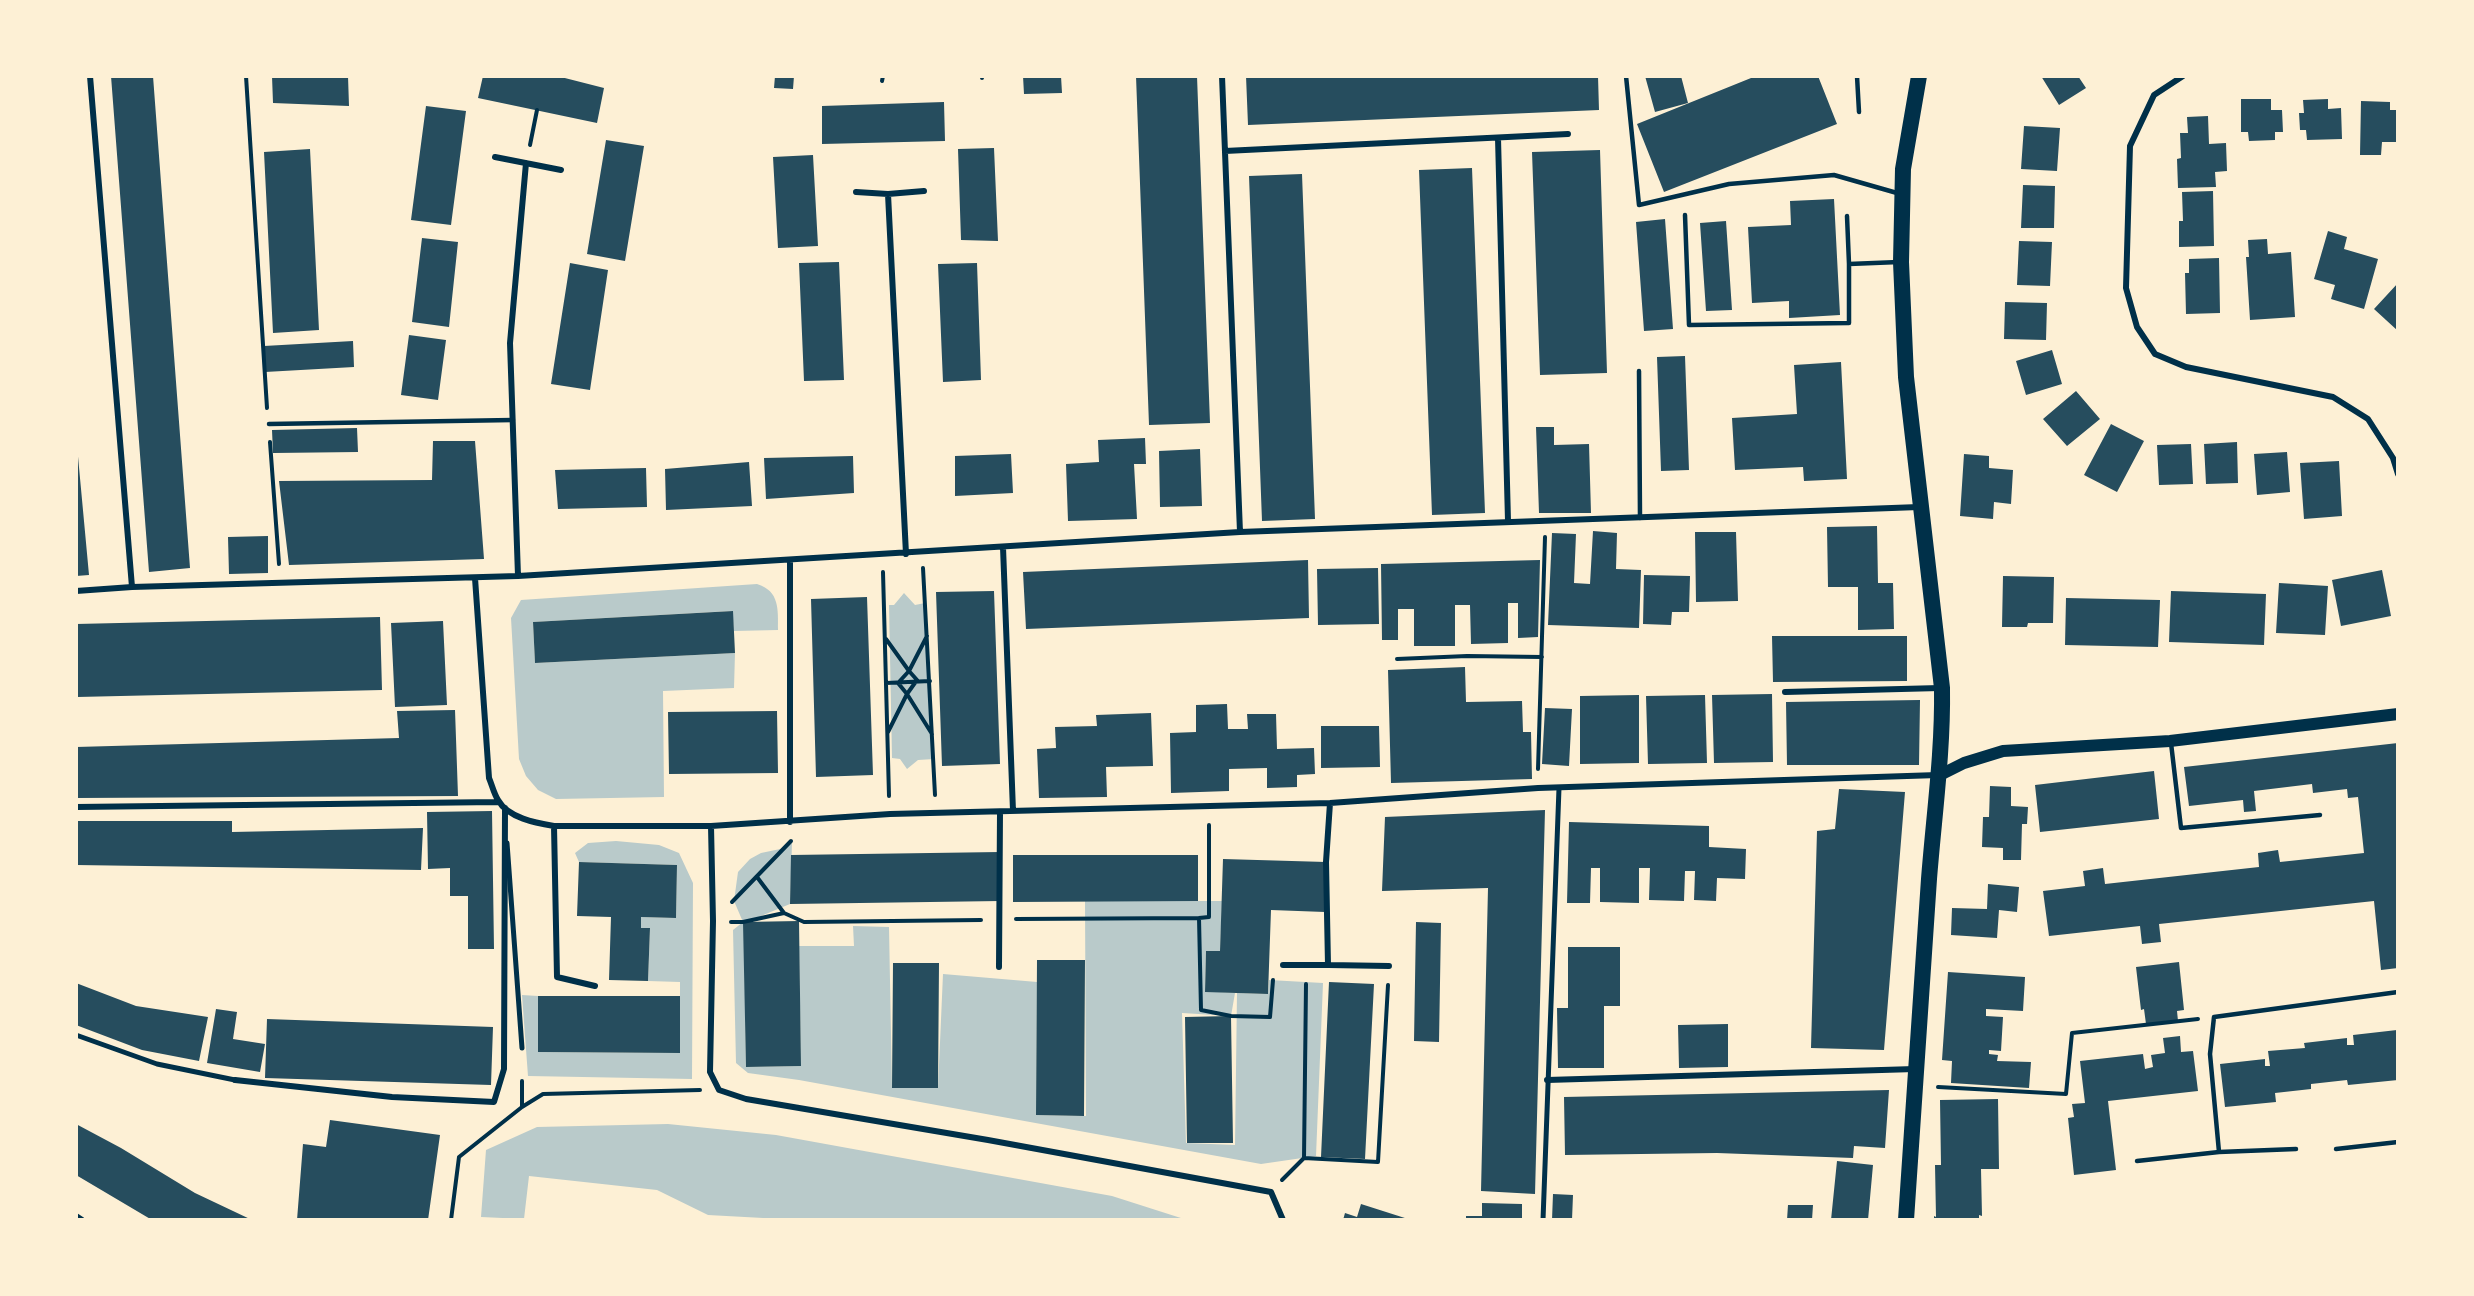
<!DOCTYPE html>
<style>
body{margin:0}
#map{position:relative;width:2474px;height:1296px;overflow:hidden;background:#fdf0d5;font-family:Jost,sans-serif}
canvas{display:block}
.frame{position:absolute;inset:0;border:78px solid #fdf0d5;pointer-events:none}
</style>
<div id="map">
<canvas width="2474" height="1296"></canvas>
<div class="frame"></div>
</div>
<script>
const context = document.querySelector('canvas').getContext('2d');
context.lineJoin = 'round';
function paint(path, color) { context.fillStyle = color; context.fill(path, 'evenodd'); }
function stroke(path, color, width, dash) { context.strokeStyle = color; context.lineWidth = width; context.lineCap = dash ? 'butt' : 'round'; context.setLineDash(dash || []); context.stroke(path); }
paint(new Path2D(`
 M757 584C780 591 778 610 778 630L734 631 732 611 533 622 535 663 735 653 734 688 663 691 664 797 556 799 538 790 526 776 519 759 511 618 521 600Z
 M904 593 915 605 925 603 934 759 918 760 907 769 900 759 892 758 889 605H894Z
 M616 841 659 845 679 853 693 883 692 1079 528 1076 522 995 538 996V1052L680 1053V982L648 981 650 929 641 928V917L676 918 677 865 579 862 575 853 588 843Z
 M792 843 790 904 744 923 746 1067 801 1066 799 946H854L853 926 889 927 892 1088H938L943 974 1037 982 1036 1115 1086 1116 1085 901H1222L1220 951H1206L1205 991 1235 993 1231 1016 1182 1013 1186 1143 1235 1145 1237 993 1268 994 1269 980 1323 983 1316 1156 1261 1164 799 1080 748 1073 736 1063 733 930 743 922 734 901 738 872 750 859 761 853 785 848V849Z
 M668 1124 776 1135 1112 1196 1184 1219 800 1220 708 1215 657 1190 529 1176 524 1219 481 1217 486 1150 537 1127Z`), '#b9caca');
paint(new Path2D(`
 M111 76H153L190 568 149 572Z
 M272 76H348L349 106 273 103Z
 M483 76H557L604 88 597 123 478 98Z
 M775 76H794L793 89 774 88Z
 M1023 76H1061L1062 93 1024 94Z
 M1136 76H1197L1210 423 1149 425Z
 M1246 76H1598L1599 110 1248 125Z
 M1645 76H1681L1688 103 1655 112Z
 M1756 76H1818L1837 124 1664 192 1637 124Z
 M2041 76H2078L2086 88 2059 105Z
 M2241 99H2271V110H2282L2283 132H2275V140L2249 141 2248 132H2241Z
 M2328 99V109L2341 108 2342 139 2307 140 2306 130H2300L2299 113H2304L2303 100Z
 M2361 101 2390 102V110H2398V142H2382L2381 155H2360Z
 M944 102 945 141 822 144V106Z
 M426 106 466 111 451 225 411 220Z
 M2208 116 2209 144 2226 143 2227 171 2215 172 2216 187 2178 188 2177 159 2181 158 2180 133H2188L2187 117Z
 M2024 126 2060 128 2057 171 2021 169Z
 M606 140 644 146 625 261 587 254Z
 M994 148 998 241 961 240 958 149Z
 M310 149 319 330 273 333 264 152Z
 M1600 150 1607 373 1540 375 1532 152Z
 M813 155 818 246 778 248 773 157Z
 M1472 168 1485 513 1432 515 1419 170Z
 M1302 174 1315 519 1262 521 1249 176Z
 M2023 185 2055 186 2054 228H2021Z
 M2213 191 2214 246 2179 247V221H2183L2182 192Z
 M1834 199 1840 315 1789 318V301L1752 303 1748 227 1791 225 1790 201Z
 M1665 219 1673 329 1644 331 1636 222Z
 M1726 221 1732 310 1706 311 1700 223Z
 M2328 231 2347 237 2344 249 2378 259 2364 309 2331 299 2335 285 2314 279Z
 M422 238 458 242 449 327 412 322Z
 M2267 239 2268 254 2291 252 2295 317 2250 320 2246 257H2249L2248 240Z
 M2019 241 2052 242 2050 286 2017 285Z
 M2219 258 2220 313 2186 314 2185 273H2189V259Z
 M839 262 844 380 804 381 799 263Z
 M570 263 608 270 590 390 551 384Z
 M977 263 981 380 943 382 938 264Z
 M2398 283V331L2374 309Z
 M2005 302 2047 303 2046 340 2004 339Z
 M409 335 446 340 438 400 401 395Z
 M353 341 354 367 265 372 264 346Z
 M2052 350 2062 384 2026 395 2016 361Z
 M1685 356 1689 470 1661 471 1657 357Z
 M1841 362 1847 479 1804 481 1803 467 1735 470 1732 418 1797 414 1794 365Z
 M2076 391 2100 419 2067 446 2043 419Z
 M2111 424 2144 441 2117 492 2084 475Z
 M1536 427H1554V445L1589 444 1591 513H1539Z
 M357 428 358 452 273 453 272 430Z
 M76 435 89 575 76 576Z
 M1145 438 1146 464H1134L1137 519 1068 521 1066 464 1099 462 1098 440Z
 M433 441H475L484 559 289 565 279 481 432 480Z
 M2237 442 2238 483 2206 484 2204 444Z
 M2191 444 2193 484 2159 485 2157 445Z
 M1200 449 1202 506 1160 507 1159 451Z
 M2287 452 2290 492 2257 495 2254 454Z
 M1011 454 1013 493 955 496V456Z
 M1964 454 1989 456V468L2013 470 2011 504 1994 502 1993 519 1960 516Z
 M853 456 854 493 766 499 764 458Z
 M2339 461 2342 516 2304 519 2300 463Z
 M749 462 752 506 666 510 665 469Z
 M646 468 647 507 558 509 555 470Z
 M1877 526 1878 583H1893L1894 629 1858 630V587H1828L1827 527Z
 M1593 531 1617 533 1616 569 1641 570 1639 628 1548 625 1552 533 1576 534 1574 583 1590 584Z
 M1695 532H1736L1738 601 1696 602Z
 M268 536V573L229 574 228 537Z
 M1308 560 1309 618 1026 629 1023 572Z
 M1540 560 1538 637 1518 638V603H1508V643L1471 644 1470 605H1455V646H1414V609H1398V640H1382L1381 564Z
 M1378 568 1379 624 1318 625 1317 569Z
 M2382 570 2391 616 2341 626 2332 580Z
 M1644 575 1690 576 1689 612H1672L1671 625 1643 624Z
 M2003 576 2054 577 2053 623H2028L2027 627H2002Z
 M2279 583 2328 586 2325 635 2276 633Z
 M994 591 1000 764 942 766 936 592Z
 M2171 591 2266 594 2264 645 2169 642Z
 M867 597 873 775 816 777 811 599Z
 M2066 598 2160 600 2158 647 2065 645Z
 M733 611 735 653 535 663 533 622Z
 M380 617 382 690 77 697 76 624Z
 M443 621 447 705 395 707 391 623Z
 M1772 636H1907V681L1773 682Z
 M1465 667 1466 702 1522 701 1523 732H1531L1532 779 1391 783 1388 670Z
 M1772 694 1773 762 1714 763 1712 695Z
 M1639 695V763L1580 764V696Z
 M1705 695 1707 763 1648 764 1646 696Z
 M1920 700 1919 765H1787L1786 702Z
 M1227 704 1228 729H1248L1247 714H1276L1277 749 1314 748 1315 774 1297 775V787L1267 788V768L1229 769V791L1171 793 1170 733 1196 732V705Z
 M1545 708 1572 709 1569 766 1542 764Z
 M455 710 458 796 76 798V747L399 738 397 711Z
 M777 711 778 773 669 774 668 712Z
 M1151 713 1153 766 1106 767 1107 797 1039 798 1037 749 1056 748 1055 727 1097 726 1096 715Z
 M1321 726H1379L1380 767 1321 768Z
 M2398 743V968L2381 970 2374 901 2159 924 2161 942 2142 944 2140 926 2049 936 2043 891 2085 886 2083 871 2103 868 2105 884 2259 867 2258 853 2278 850 2280 862 2364 853 2358 797 2348 798 2347 789 2313 793 2312 784 2254 791 2256 811 2244 812 2243 800 2189 806 2184 767Z
 M2154 771 2159 819 2040 832 2035 785Z
 M1990 786 2011 787V806L2028 807 2027 824H2022L2021 860H2003V848L1982 847 1983 817H1989Z
 M1839 789 1905 792 1884 1050 1811 1048 1817 831 1835 829Z
 M1545 810 1535 1194 1481 1191 1488 888 1382 891 1385 817Z
 M492 811 494 949H468V896H450V868L428 869 427 812Z
 M76 821H232V832L423 828 421 870 76 865Z
 M1569 822 1709 826V847L1746 849 1745 879 1717 878 1716 901 1694 900 1695 871H1685L1684 901 1649 900 1650 868H1639V903L1600 902V868H1591L1590 903H1567Z
 M1000 852V901L790 904 791 855Z
 M1013 855H1198V901L1013 902Z
 M1223 859 1326 862 1325 912 1271 910 1268 994 1205 992 1206 951H1220Z
 M579 862 677 865 676 918 641 917V928H650L648 981 609 980 611 917 577 916Z
 M1988 884 2019 887 2017 912 1999 910 1997 938 1951 935 1952 908 1987 909Z
 M799 921 801 1066 746 1067 743 922Z
 M1416 922 1441 923 1439 1042 1414 1041Z
 M1568 947H1620V1006H1604V1068H1558L1557 1008H1568Z
 M1037 960H1085L1084 1116 1036 1115Z
 M2179 962 2184 1010 2177 1011 2178 1021 2146 1024 2144 1009 2141 1010 2136 967Z
 M893 963H939L938 1088H892Z
 M1948 972 2025 977 2023 1011 1986 1009V1016L2003 1017 2001 1051 1989 1050V1054L1998 1055 1997 1061 2031 1062 2029 1088 1951 1083 1952 1061 1942 1060Z
 M1329 982 1374 984 1365 1159 1321 1157Z
 M76 983 136 1006 208 1017 199 1061 142 1050 76 1025Z
 M538 996H680V1053L538 1052Z
 M216 1009 237 1012 233 1039 265 1044 260 1072 207 1063Z
 M1231 1016 1233 1143H1187L1185 1017Z
 M267 1019 493 1027 491 1085 265 1078Z
 M1728 1024V1067L1679 1068 1678 1025Z
 M2397 1030 2398 1080 2348 1085 2347 1080 2311 1084V1089L2275 1093 2276 1102 2225 1107 2220 1064 2265 1059V1066H2270L2268 1051 2305 1048 2304 1043 2347 1038V1045H2354L2353 1035Z
 M2180 1036 2181 1052 2193 1051 2198 1091 2108 1101 2116 1170 2074 1175 2068 1118 2074 1117 2072 1104 2085 1103 2080 1061 2143 1054 2145 1069 2153 1067 2151 1055 2165 1053 2163 1038Z
 M1889 1090 1885 1148 1854 1146 1853 1158 1717 1153 1565 1155 1564 1097Z
 M1998 1099 1999 1169H1981L1982 1216 1979 1215V1220H1934V1216L1936 1217 1935 1165H1941L1940 1100Z
 M330 1120 440 1135 428 1220H297L303 1144 326 1147Z
 M76 1124 121 1148 195 1193 252 1220H152L76 1175Z
 M1837 1161 1873 1165 1868 1220H1831Z
 M1553 1194 1573 1195 1572 1220H1552Z
 M1482 1203 1522 1204V1220H1466V1216H1482Z
 M1361 1204 1408 1219V1220H1343L1345 1213 1357 1217Z
 M1788 1205H1813L1812 1220H1787Z`), '#264d5e');
stroke(new Path2D(`
 M246 76 267 408
 M982 78V76
 M882 81 883 76
 M530 145 537 110
 M270 442 279 564
 M923 568 935 795
 M883 572 889 796
 M927 636 909 671 917 680 907 694 932 734
 M886 639 909 671 898 683 907 694 888 732
 M1397 659 1467 656 1542 657
 M886 683 930 681
 M1538 769 1545 537
 M757 877 784 913
 M732 902 791 841
 M1199 918 1209 917V825
 M1016 919 1199 918 1201 1010 1231 1016 1270 1017 1273 980
 M731 922H743L784 913 804 922 981 920
 M522 1081V1106
 M1938 1087 2066 1094 2072 1033 2198 1019
 M1304 1158 1378 1162 1388 985
 M1282 1180 1304 1158 1306 984
 M451 1220 459 1157 522 1107 543 1094 700 1090`), '#003049', 4);
stroke(new Path2D(`
 M1626 76 1639 205 1729 184 1834 175 1897 193
 M1857 76 1859 112
 M1685 215 1689 325 1849 323V264L1899 262
 M1847 216 1849 264
 M1639 371 1640 518
 M269 424 513 420
 M2171 743 2181 828 2320 815
 M2336 1149 2398 1142
 M2219 1152 2210 1054 2214 1017 2398 992
 M2137 1161 2219 1152 2296 1149`), '#003049', 4.5);
stroke(new Path2D(`
 M507 843 522 1048
 M76 1035 157 1064 235 1080
 M1543 1220 1559 788`), '#003049', 5);
stroke(new Path2D(`
 M90 76 132 587
 M1222 76 1240 532
 M2183 76 2154 95 2130 146 2126 288 2137 327 2155 354 2186 367 2333 397 2368 419 2393 458 2398 474
 M1498 138 1508 521
 M1225 151 1568 134
 M495 157 561 170
 M856 192 888 194 924 191
 M888 194 906 554
 M1003 547 1013 811
 M518 576 510 343 526 163
 M475 578 489 778C492 785 494 794 498 800 508 818 536 823 554 826H711L890 814 1330 803 1538 788 1938 775
 M76 591 132 587 518 576 1240 532 1919 507
 M1785 692 1940 688
 M1330 803 1326 862 1328 965 1389 966
 M76 807 498 802
 M790 822V560
 M554 826 557 977 595 986
 M711 826 713 921 710 1072 719 1090 746 1099 988 1140 1271 1192 1283 1220
 M1283 965H1328
 M999 967 1000 812
 M235 1080 392 1097 494 1102 504 1069 505 808
 M1547 1080 1915 1069
 M76 1216 82 1220`), '#003049', 6);
stroke(new Path2D(`
 M1940 775 1964 763 2003 751 2170 741 2398 714`), '#003049', 12);
stroke(new Path2D(`
 M1906 1220C1914 1106 1921 992 1929 879 1934 815 1943 752 1942 688L1906 377 1901 262 1903 169 1919 76`), '#003049', 16);
</script>
